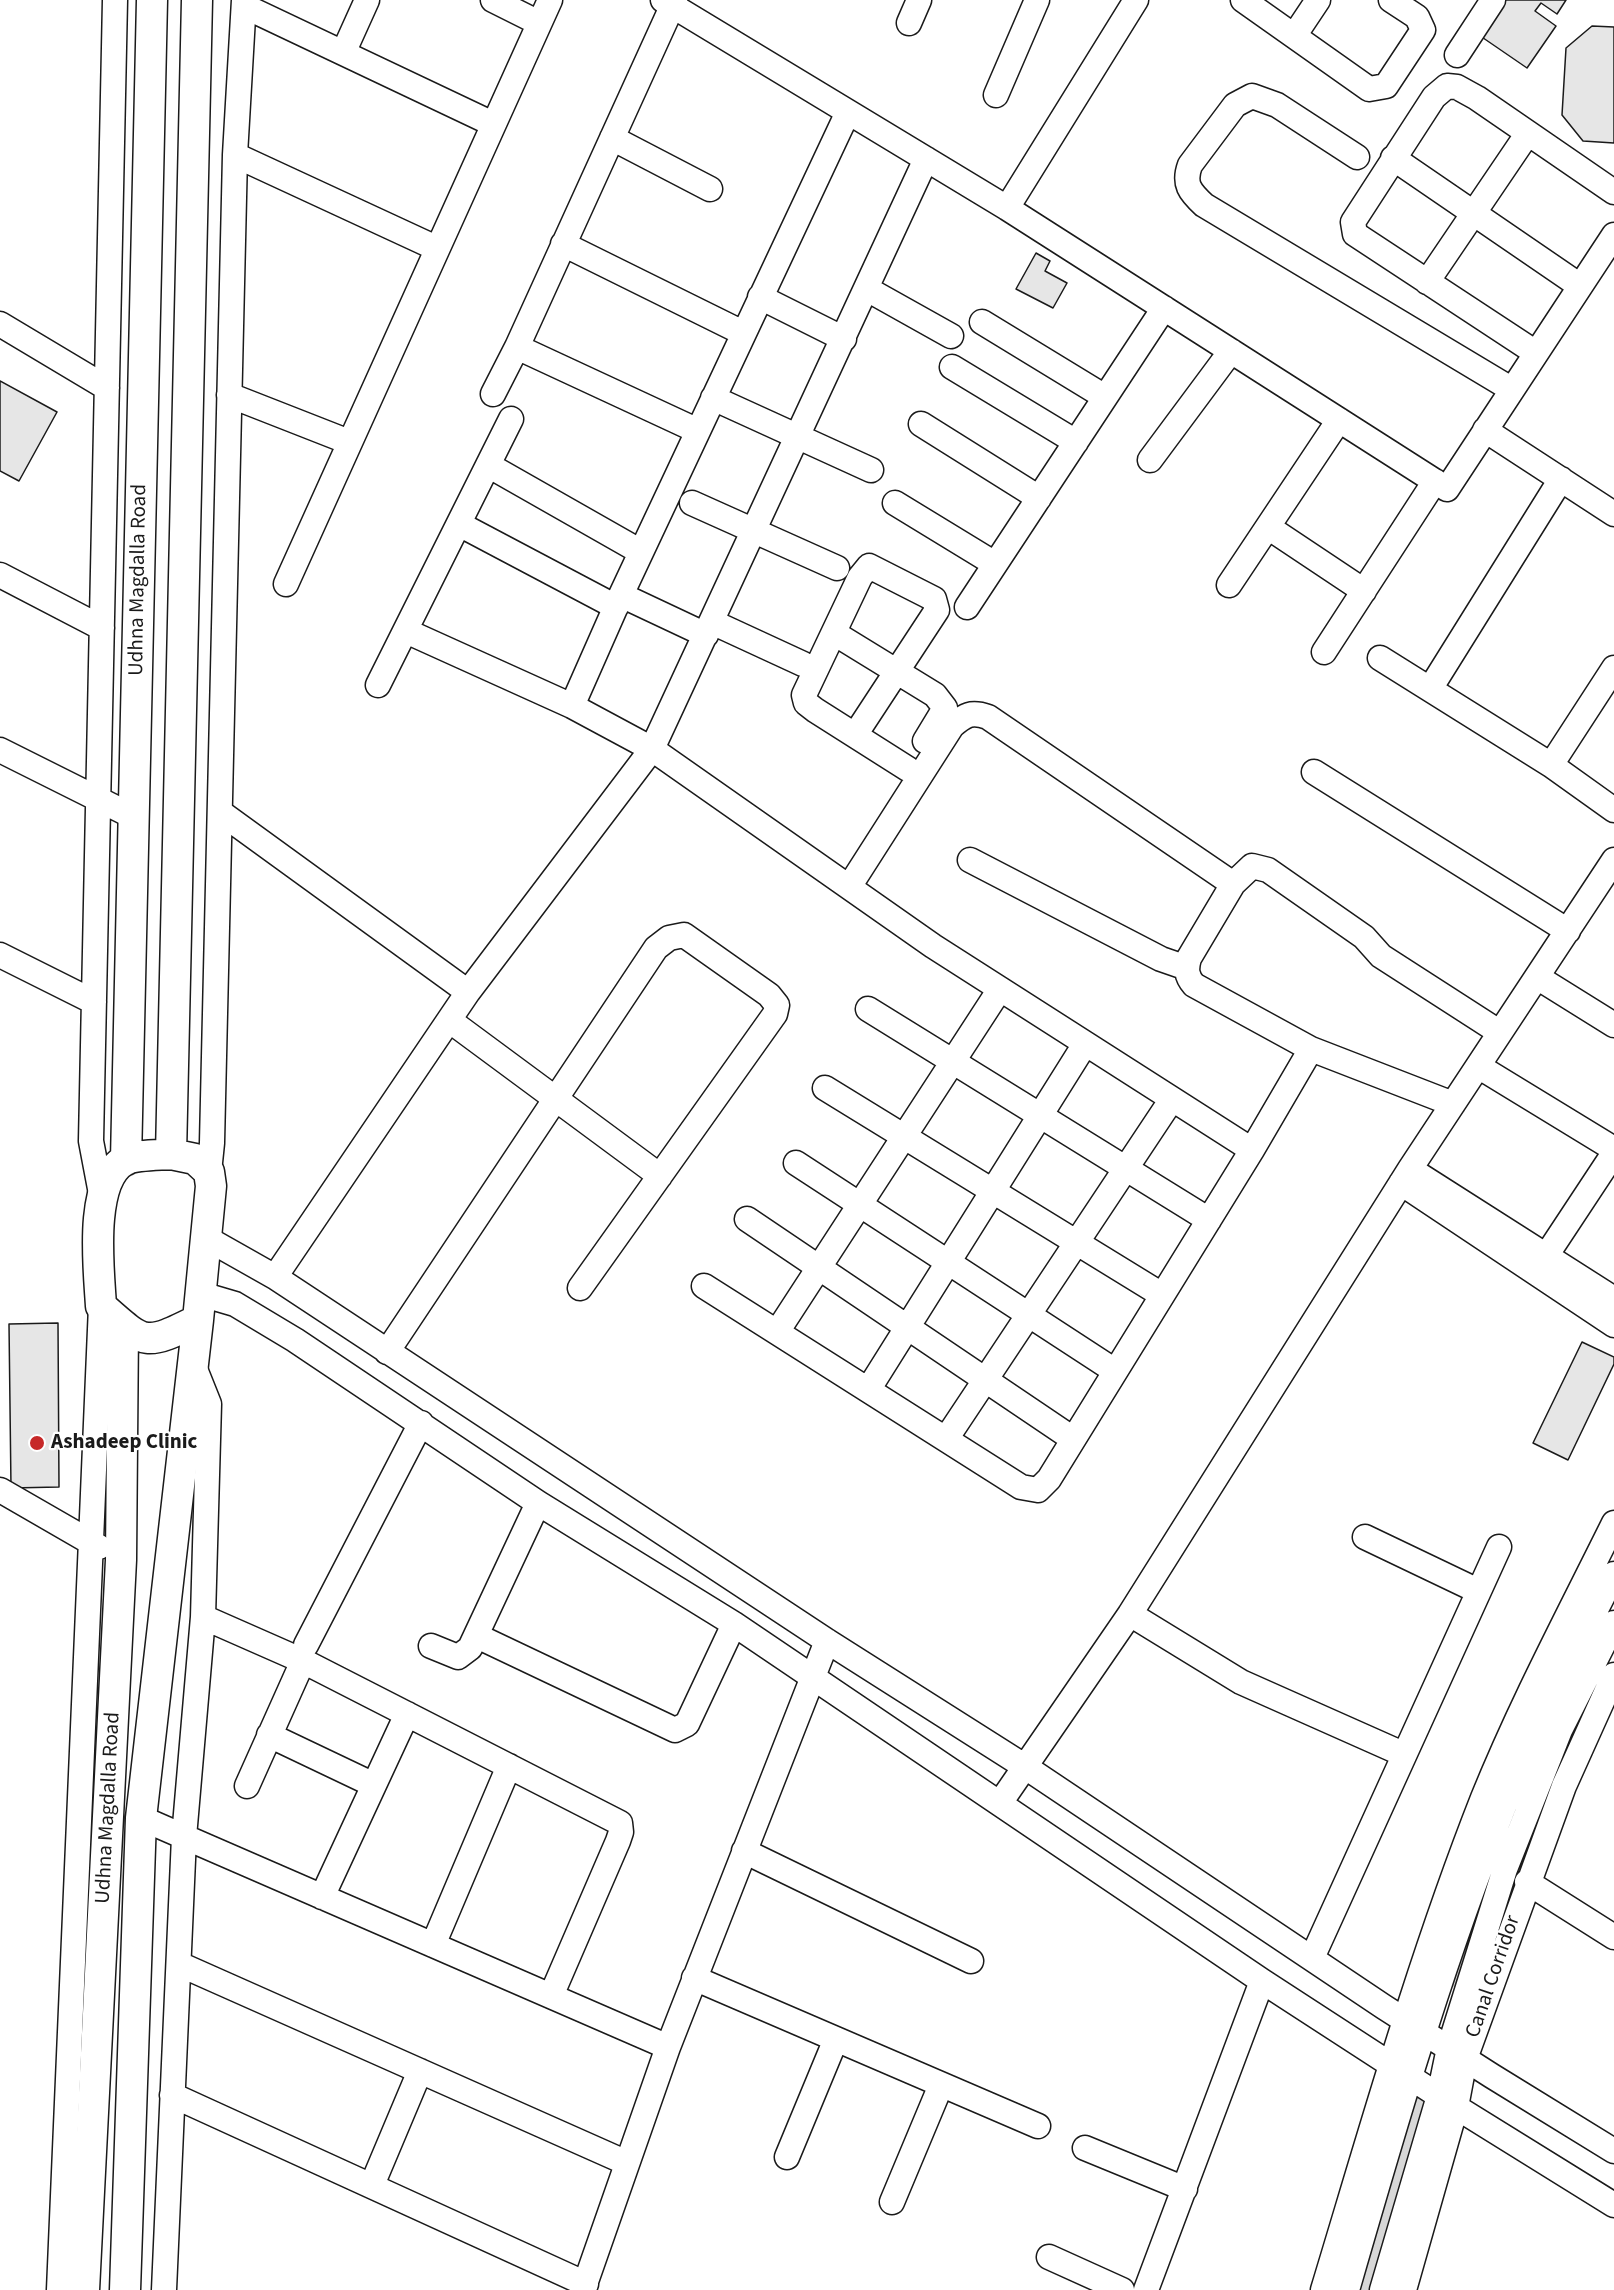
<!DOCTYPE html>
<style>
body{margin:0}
canvas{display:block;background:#fff}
</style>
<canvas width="1614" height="2290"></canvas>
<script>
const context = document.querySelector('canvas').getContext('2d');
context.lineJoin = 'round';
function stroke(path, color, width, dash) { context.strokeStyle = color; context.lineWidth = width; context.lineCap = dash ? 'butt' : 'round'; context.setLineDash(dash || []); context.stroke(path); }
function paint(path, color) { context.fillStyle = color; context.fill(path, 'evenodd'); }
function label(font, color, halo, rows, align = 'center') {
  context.font = font + ' "Source Sans 3",sans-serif'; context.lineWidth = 4.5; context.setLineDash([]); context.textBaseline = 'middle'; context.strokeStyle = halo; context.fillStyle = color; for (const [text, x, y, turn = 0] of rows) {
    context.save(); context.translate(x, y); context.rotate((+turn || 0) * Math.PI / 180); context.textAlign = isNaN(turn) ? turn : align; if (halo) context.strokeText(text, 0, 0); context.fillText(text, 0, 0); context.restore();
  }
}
stroke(new Path2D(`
 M1458 1977 1499 1850
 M1364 2290 1420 2093`), '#d7d7d7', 22);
const building = new Path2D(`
 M1495 0H1566L1557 14 1541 3 1535 11 1556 26 1527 68 1473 31Z
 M1592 26 1614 27V143L1583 141 1562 115 1566 48Z
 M1036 253 1050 261 1045 271 1067 283 1053 308 1016 289Z
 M0 381 57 412 19 481 0 471Z
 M58 1323 59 1487 11 1488 9 1324Z
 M1582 1342 1614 1357V1364L1568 1460 1533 1443Z`);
paint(building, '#e6e6e6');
stroke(building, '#1a1a1a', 1.5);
const minor = new Path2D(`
 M493 0 539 23
 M663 0 1007 208 1447 489 1614 235
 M1243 0 1369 89 1386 86 1423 30 1417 17 1391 0
 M244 6 493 124
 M909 23 919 0
 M1294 36 1318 0
 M344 51 367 0
 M1457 55 1493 0
 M996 95 1037 0
 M612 138 710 189
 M235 155 436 248
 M1357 157 1277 105 1252 96 1235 105 1190 165C1183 184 1190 192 1204 205L1511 389
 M1393 158 1580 286
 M1007 208 1136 0
 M563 244 743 333
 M1427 282 1528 133
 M867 289 951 336
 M760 297 844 339
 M982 322 1105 397
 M0 324 107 388
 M517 347 698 431
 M1536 353 1355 234 1353 222 1434 97 1447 86 1457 87 1477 98 1614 192
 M952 367 1076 442
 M493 394 517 347 675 0
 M229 395 349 442
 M713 398 871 470
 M921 424 1039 498
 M1485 430 1614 514
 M1150 460 1231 351
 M488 465 641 552
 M692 503 837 568
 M895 503 995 564
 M459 524 616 607
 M1268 527 1364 591
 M0 575 102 628
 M286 584 550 0
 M1229 585 1339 420
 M621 595 706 635
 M967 607 1164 308
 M712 622 803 664
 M406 631 572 706 652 749 933 946 1252 1150
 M834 633 935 695 945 708 925 741
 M1324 652 1435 481
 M1380 658 1551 765 1614 810
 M378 685 511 419
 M1430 689 1561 479
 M572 706 621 595 848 112
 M855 735 937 610 934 599 869 566 860 577 804 695 806 703 815 710 908 769
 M0 750 134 817
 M1551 765 1614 668
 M1314 772 1568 931
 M220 812 468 992
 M970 860 1161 959 1187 968
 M849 887 952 726C965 715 971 711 988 717L1233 884
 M0 955 94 1002
 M1537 977 1614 1025
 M868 1009 1209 1220
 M449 1020 660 1176
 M1478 1066 1614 1149
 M825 1088 1162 1295
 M1453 1104 1311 1049 1194 985C1186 976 1186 969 1189 958L1233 884 1252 866 1268 870 1364 937 1381 956 1499 1032
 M796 1163 1115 1371
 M1410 1169 1614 1299
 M209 1172 212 1143 235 155 244 0
 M1401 1183 1614 1325
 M102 1199 91 1141 115 0
 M747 1219 1073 1439
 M206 1238 275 1277 827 1641 1024 1766 1384 2007 1492 2076 1614 2151
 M1546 1256 1614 1153
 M275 1277 468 992 652 749 926 159
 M704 1286 1021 1487 1038 1490 1049 1479 1252 1150 1311 1049
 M201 1294 235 1304 295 1340 538 1503 734 1624 1262 1981 1456 2107 1614 2205
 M777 1332 1000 989
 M387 1352 656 948 669 938 684 935 769 995 777 1005 775 1014 580 1288
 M868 1390 1085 1044
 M946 1439 1172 1099
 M0 1490 99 1547
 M1365 1537 1478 1591
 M1130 1614 1241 1682 1403 1754
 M203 1617 303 1661 620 1823 621 1832 618 1841 551 1996
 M477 1636 675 1730 687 1724 734 1624
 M306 1645 421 1423
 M431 1646 458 1657 470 1648 538 1503
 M269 1735 374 1785
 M247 1786 303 1661
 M1000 1803 1130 1614 1410 1169 1614 860
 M141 1818 668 2047
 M744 1851 971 1961
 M1527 1882 1614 1937
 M322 1897 407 1714
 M433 1945 509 1766
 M1312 1958 1499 1547
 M179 1964 627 2163
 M694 1978 1038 2126
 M172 2095 586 2284
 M1085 2148 1185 2189
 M787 2157 836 2039
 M372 2185 420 2071
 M892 2202 941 2085
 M1049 2257 1122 2290
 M59 2290 101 1306
 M164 2290 184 1837 203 1617 209 1404 193 1364
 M583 2290 668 2047 827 1641
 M1146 2290 1262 1981
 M1323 2290C1373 2125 1420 1958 1483 1798 1521 1704 1569 1614 1614 1523
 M1347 2290C1391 2138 1435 1985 1492 1837 1526 1746 1570 1660 1614 1574
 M1382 2290 1439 2096 1449 2048 1505 1869 1560 1730 1614 1623
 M1404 2290 1456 2107 1465 2059 1564 1786 1614 1675`);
const major = new Path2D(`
 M171 1154 197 0
 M171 1154 195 1159 209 1172 211 1186 198 1320C144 1347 145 1345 101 1306 99 1271 88 1180 125 1160 134 1155 161 1155 171 1154Z
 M126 1160 152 0
 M84 2290 121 1560 123 1326
 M125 2290 141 1818 198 1320`);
stroke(minor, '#1a1a1a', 27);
stroke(major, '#1a1a1a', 33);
stroke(minor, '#fff', 24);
stroke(major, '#fff', 30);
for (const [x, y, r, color] of [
 [37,1443,8,"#c62828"]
]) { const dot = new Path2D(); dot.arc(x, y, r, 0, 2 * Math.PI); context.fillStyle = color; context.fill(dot); stroke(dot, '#fff', 2); }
label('21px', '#1a1a1a', '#fff', [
 ["Udhna Magdalla Road",139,580,-89],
 ["Udhna Magdalla Road",109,1808,-87],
 ["Canal Corridor",1494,1977,-71]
]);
label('bold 21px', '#1a1a1a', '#fff', [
 ["Ashadeep Clinic",51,1443]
], 'left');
</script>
